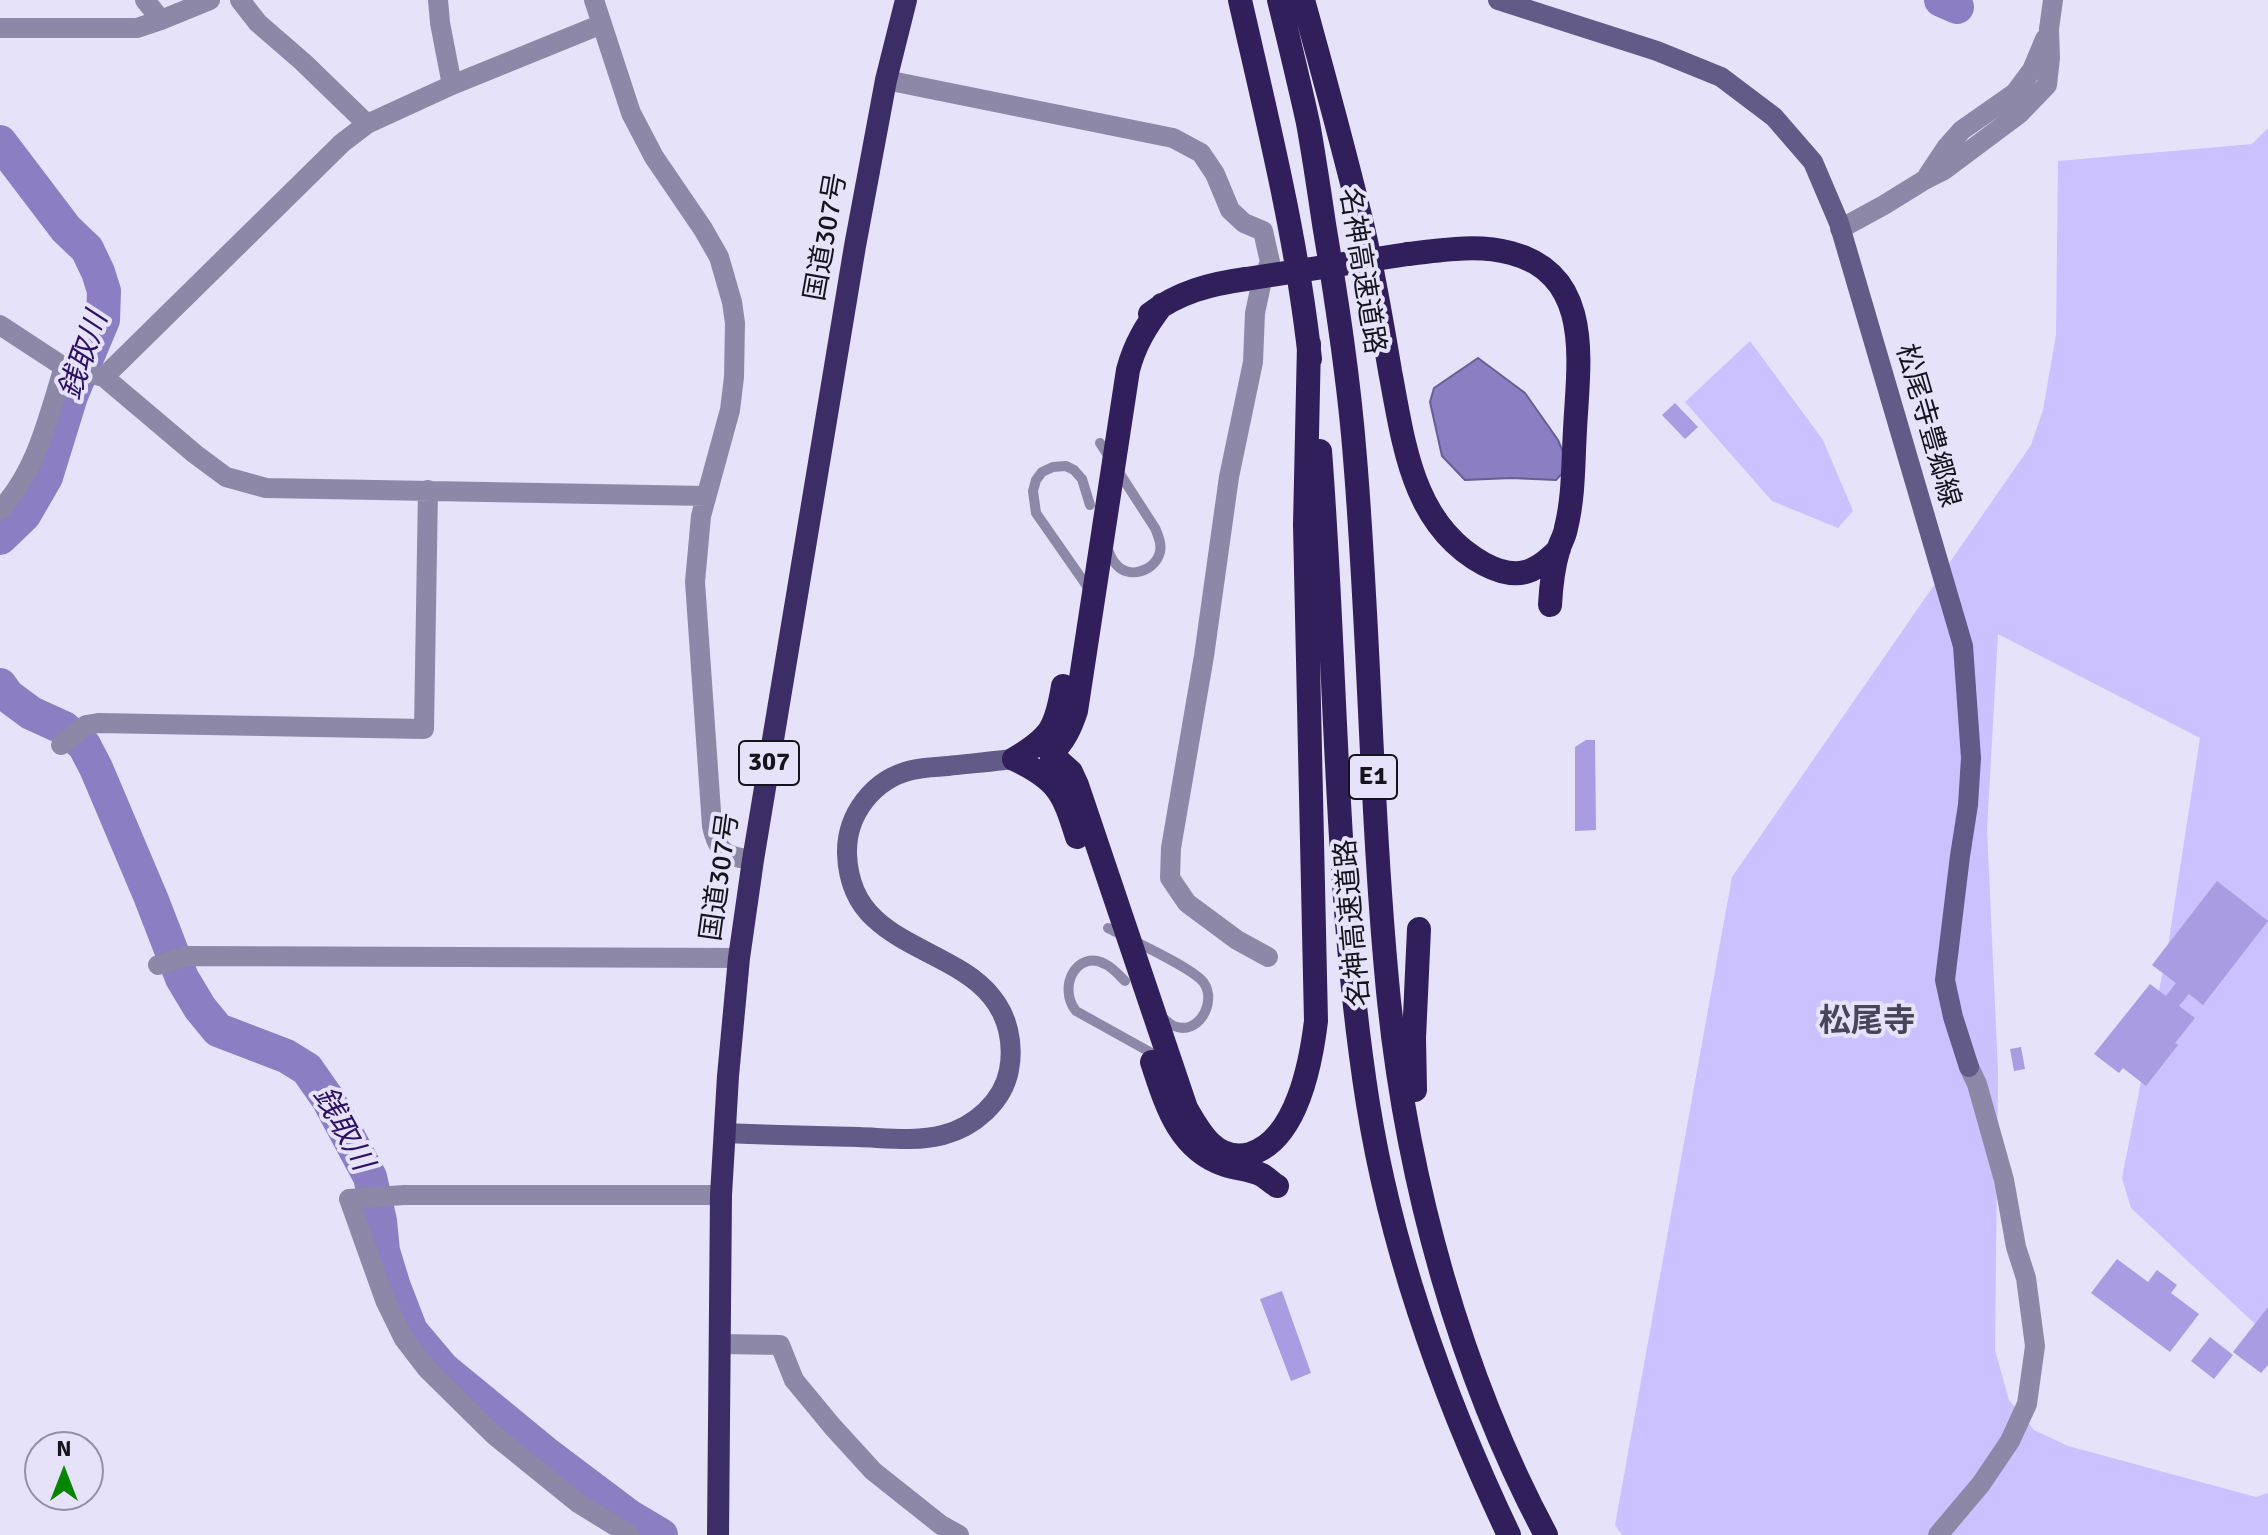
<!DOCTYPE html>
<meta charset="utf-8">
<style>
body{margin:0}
#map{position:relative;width:2268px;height:1535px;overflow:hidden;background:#e5e2fa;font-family:Signika,sans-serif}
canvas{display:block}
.north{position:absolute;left:24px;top:1431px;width:80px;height:80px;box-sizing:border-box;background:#e5e2fa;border:2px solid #9290a1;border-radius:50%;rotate:0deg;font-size:22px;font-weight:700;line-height:32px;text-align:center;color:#15141c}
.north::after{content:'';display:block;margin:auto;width:28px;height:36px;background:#068502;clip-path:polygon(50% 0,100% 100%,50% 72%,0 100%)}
</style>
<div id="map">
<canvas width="2268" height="1535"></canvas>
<div class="north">N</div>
</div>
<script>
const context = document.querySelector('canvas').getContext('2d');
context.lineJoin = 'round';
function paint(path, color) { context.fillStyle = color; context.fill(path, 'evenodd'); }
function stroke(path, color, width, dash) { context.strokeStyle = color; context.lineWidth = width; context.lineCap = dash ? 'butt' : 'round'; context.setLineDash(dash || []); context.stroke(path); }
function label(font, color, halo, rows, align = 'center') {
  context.font = font + ' Signika,"Noto Sans JP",sans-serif'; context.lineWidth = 8; context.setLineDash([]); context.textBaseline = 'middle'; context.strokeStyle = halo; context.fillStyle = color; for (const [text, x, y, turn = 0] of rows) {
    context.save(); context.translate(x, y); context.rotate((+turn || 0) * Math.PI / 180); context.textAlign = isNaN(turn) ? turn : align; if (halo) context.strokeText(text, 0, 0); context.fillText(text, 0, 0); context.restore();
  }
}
paint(new Path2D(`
 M2268 128V1336L2131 1208 2122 1178 2169 940 2200 738 1998 634 1987 829 1998 1072 1995 1350 2009 1400 2034 1430 2068 1446 2256 1497 2268 1493V1535H1622L1615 1525 1732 877 2031 445 2043 410 2056 335 2058 161 2252 144Z
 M1750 341 1823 440 1853 511 1838 528 1772 501 1685 402Z`), '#cbc1ff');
const water = new Path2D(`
 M1478 358 1525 393 1558 440 1569 466 1556 480 1511 478 1465 480 1442 456 1430 402 1434 388Z`);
paint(water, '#8c7ec3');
stroke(water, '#685e91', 2);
stroke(new Path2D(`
 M1941 0 1957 7
 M0 142 66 229 87 249 98 272 104 291 103 320 71 396 46 477 24 515 0 538
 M0 685 8 696 31 713 64 728 84 745 96 768 151 898 182 978 200 1008 218 1030 286 1056 307 1069 328 1099 370 1177 380 1221 383 1251 394 1287 411 1331 443 1369 544 1452 629 1516 661 1535`), '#8c7ec3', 34);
paint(new Path2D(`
 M1675 403 1698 427 1685 439 1662 415Z
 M1586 740H1595L1596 830 1575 831V747Z
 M2217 881 2268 921 2203 1005 2189 994 2179 1006 2195 1018 2175 1043 2178 1045 2146 1086 2123 1068 2119 1073 2094 1054 2150 984 2166 996 2176 983 2152 965Z
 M2021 1047 2025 1069 2014 1071 2010 1049Z
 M2117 1259 2148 1282 2157 1270 2177 1285 2171 1293 2199 1314 2170 1352 2091 1293Z
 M1282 1291 1311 1373 1291 1381 1260 1299Z
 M2268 1307V1365L2261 1373 2233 1352Z
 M2210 1337 2233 1355 2214 1379 2191 1361Z`), '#a99ce3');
stroke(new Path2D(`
 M1100 443 1155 528C1158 535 1162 544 1160 552 1155 572 1127 580 1115 563 1111 559 1109 551 1106 546
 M1089 589 1036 513 1033 491 1036 480 1042 472 1053 467 1066 466 1074 470 1082 479 1090 505
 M1108 928C1127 938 1194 968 1204 983 1217 1003 1198 1036 1174 1026 1169 1024 1164 1018 1159 1015
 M1125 981C1119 975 1112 967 1105 964 1077 949 1057 987 1076 1011L1157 1056`), '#8d88a7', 10);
stroke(new Path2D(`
 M145 0 161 20 210 0
 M240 0 258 23 303 62 367 124
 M438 0 440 23 452 85
 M594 0 631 113 654 157 703 229 719 257 732 302 735 323 734 377 730 410 701 516 695 582 712 826C718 854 726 856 753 860
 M0 28H137L161 20
 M886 80 1173 138 1201 153 1215 174 1230 210 1244 223 1263 231 1270 262 1261 285 1255 313 1253 362 1229 477 1204 656 1171 848 1170 878 1187 903 1237 940 1268 957
 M1928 175 1946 148 1962 130 2015 93 2032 70 2045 39
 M1926 179 1944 170 2019 114 2047 85 2050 58 2049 29
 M0 325 64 367
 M104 377 195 454 226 477 266 488 706 496
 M0 510C37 471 48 417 64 367L104 377 342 143 367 124 452 85 602 24
 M61 745 86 725 98 723 424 729 428 490
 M158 965 188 956 739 958
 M720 1344 780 1345 794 1380 832 1426 873 1471 941 1525 959 1535
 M630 1535 578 1503 494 1435 427 1369 404 1339 385 1300 349 1199 404 1195H721
 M1938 1535 1981 1484 2010 1441 2027 1404 2035 1346 2026 1278 2016 1247 2004 1180 1977 1084 1969 1067`), '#8d88a7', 20);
stroke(new Path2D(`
 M2049 29 2053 0
 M1840 229 1884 205 1926 179`), '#8d88a7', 20);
stroke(new Path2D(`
 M1498 0 1657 51 1721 77 1774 117 1813 162 1839 223 1963 646 1971 758 1968 805 1960 856 1945 980 1953 1017 1969 1067
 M725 1133C769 1135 814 1136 859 1137 887 1138 916 1142 943 1135 974 1127 1003 1102 1009 1070 1014 1044 1008 1016 991 996 964 962 908 950 875 919 856 902 848 879 847 854 846 815 873 779 912 770 924 767 937 767 948 766 975 763 1001 761 1027 757`), '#635b87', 20);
stroke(new Path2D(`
 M718 1535 721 1195 728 1076 739 958 753 860 855 246 886 80 906 0`), '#3c2d66', 22);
stroke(new Path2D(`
 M1240 0C1267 119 1297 238 1310 359
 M1279 0C1289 41 1299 82 1308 123 1314 156 1319 190 1324 224 1337 302 1349 379 1355 458 1370 639 1371 821 1389 1001 1408 1183 1460 1374 1546 1535
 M1303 0C1324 76 1345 152 1363 228 1374 276 1382 323 1390 371 1404 444 1412 525 1484 564 1516 581 1535 574 1559 549
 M1408 254C1441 250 1478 244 1511 253 1595 275 1578 365 1575 430 1573 462 1574 496 1566 528 1565 536 1560 543 1558 551 1553 568 1551 587 1550 605
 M1162 305C1146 326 1135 344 1128 370L1076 711C1070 729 1064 741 1051 754L1071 772 1077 785 1186 1108C1200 1133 1217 1163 1250 1154 1297 1140 1311 1062 1316 1021L1305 525 1309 344
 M1150 314C1179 292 1210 284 1246 279
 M1320 451C1337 669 1334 888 1368 1104 1392 1254 1444 1398 1509 1535
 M1014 759C1051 737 1056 728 1063 686
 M1014 759C1058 780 1063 792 1077 837
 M1152 1062C1166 1104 1178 1149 1225 1165 1237 1169 1250 1169 1262 1175 1267 1178 1272 1183 1277 1186
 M1415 1090 1414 1038 1419 929`), '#301f5b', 24);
stroke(new Path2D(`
 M1246 279 1408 254`), '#301f5b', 24);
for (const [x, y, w] of [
 [769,763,60],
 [1373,777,48]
]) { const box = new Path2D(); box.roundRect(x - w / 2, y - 22, w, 44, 6); context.fillStyle = '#e5e2fa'; context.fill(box); stroke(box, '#15141c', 2); }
label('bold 26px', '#15141c', null, [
 ["307",769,763],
 ["E1",1373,777]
]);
label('28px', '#15141c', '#e5e2fa', [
 ["国道307号",827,237,-80],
 ["名神高速道路",1361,271,81],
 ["松尾寺豊郷線",1927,426,74],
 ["国道307号",721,877,-82],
 ["名神高速道路",1354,923,-95]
]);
label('italic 30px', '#2f1164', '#e5e2fa', [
 ["銭取川",85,356,-71],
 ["銭取川",342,1129,61]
]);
label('bold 32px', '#484558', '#e5e2fa', [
 ["松尾寺",1867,1023]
]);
</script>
